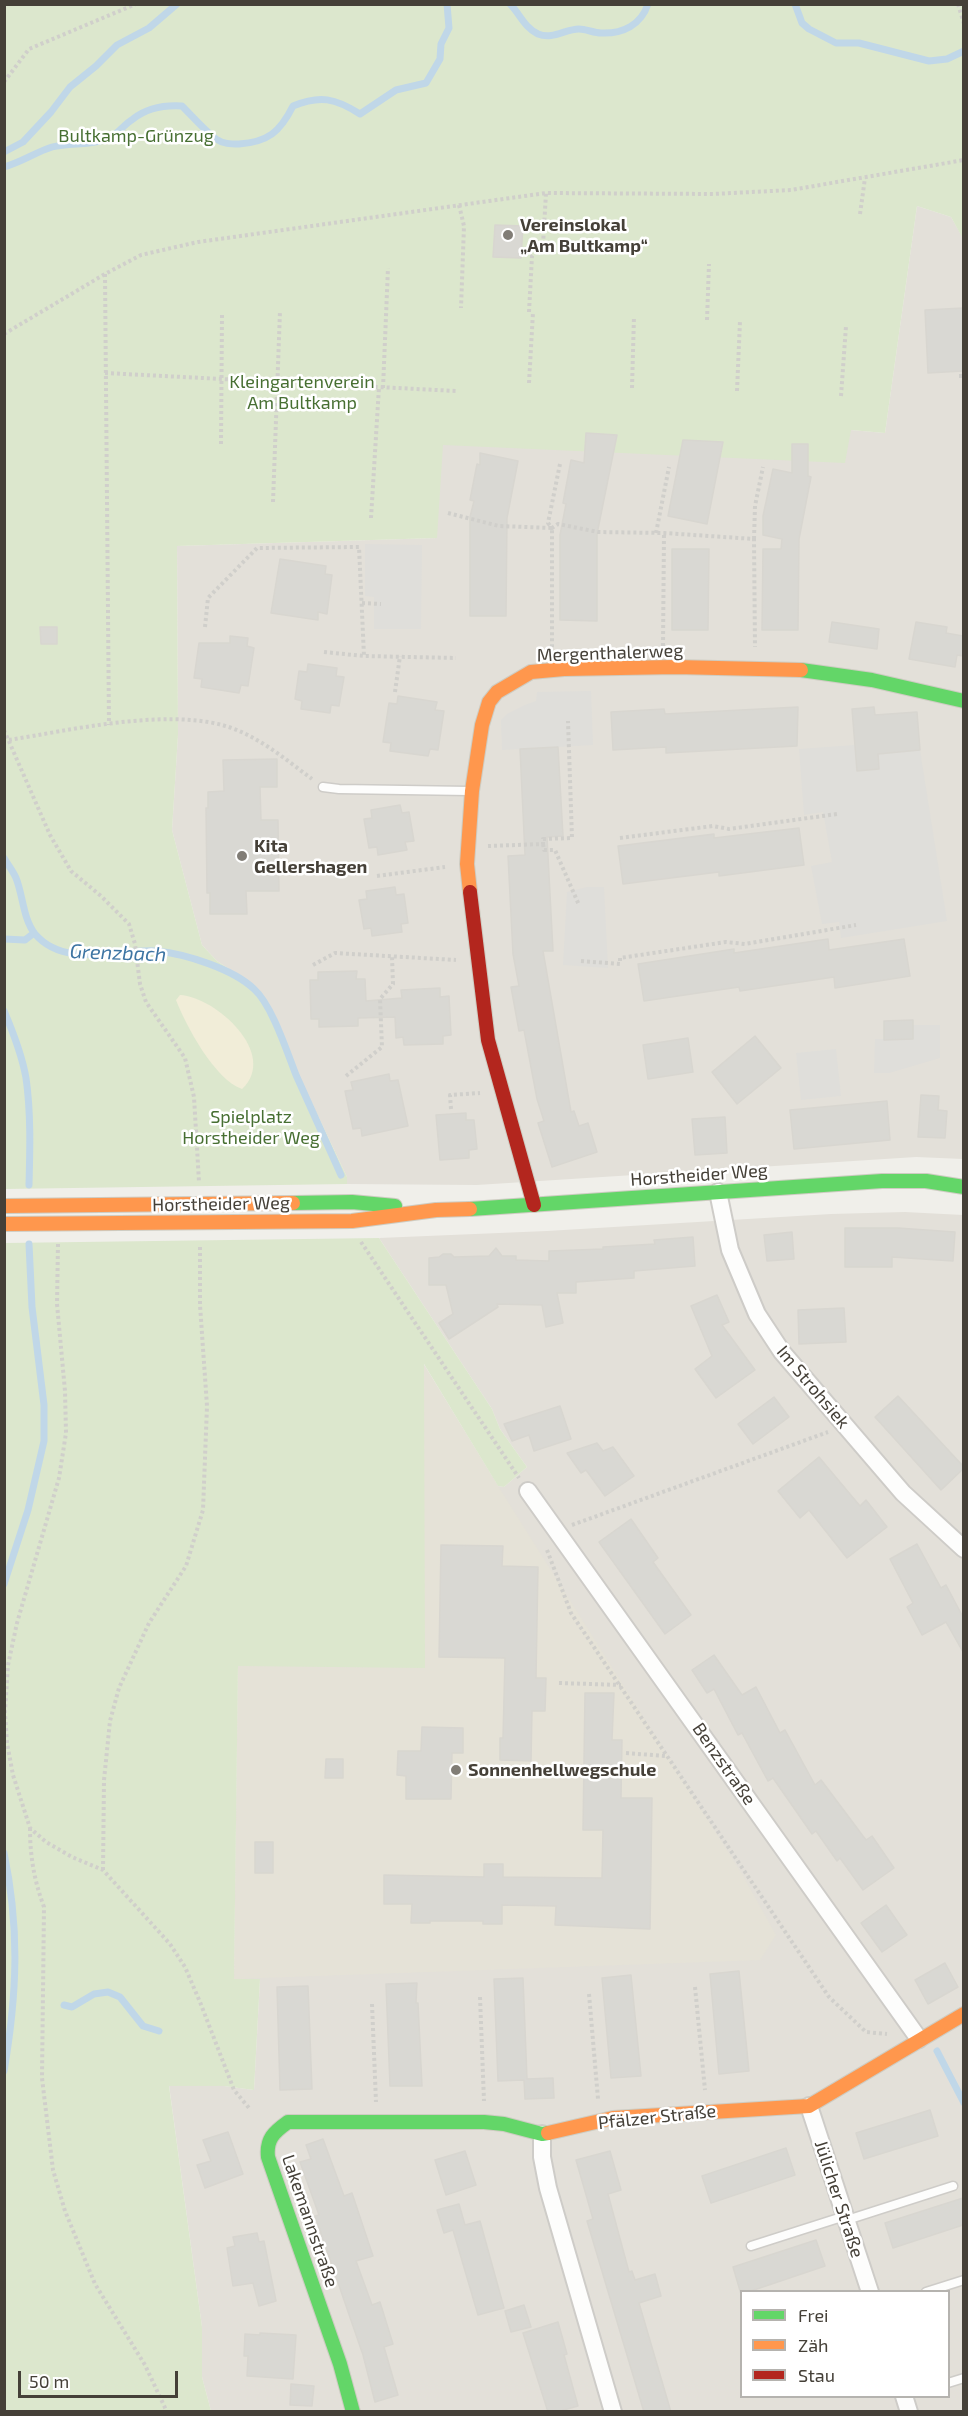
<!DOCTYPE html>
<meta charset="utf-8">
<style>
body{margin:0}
#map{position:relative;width:968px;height:2416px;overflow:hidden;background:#f0efea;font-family:"Exo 2",sans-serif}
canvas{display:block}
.frame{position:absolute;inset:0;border:6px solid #454038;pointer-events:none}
.legend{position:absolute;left:740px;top:2290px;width:210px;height:108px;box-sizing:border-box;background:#fff;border:2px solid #b5b3af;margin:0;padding:8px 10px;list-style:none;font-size:18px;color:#454038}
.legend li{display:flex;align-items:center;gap:12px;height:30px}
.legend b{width:30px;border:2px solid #b5b3af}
.scale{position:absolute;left:18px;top:2371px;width:160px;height:27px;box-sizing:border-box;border:3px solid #454038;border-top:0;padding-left:8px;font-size:18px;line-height:21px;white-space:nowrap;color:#454038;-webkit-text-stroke:4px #fff;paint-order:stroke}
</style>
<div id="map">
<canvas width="968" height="2416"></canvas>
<div class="frame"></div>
<ul class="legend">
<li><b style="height:8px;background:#63d668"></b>Frei</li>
<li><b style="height:8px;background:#ff974d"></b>Zäh</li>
<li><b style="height:8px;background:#b3261e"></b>Stau</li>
</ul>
<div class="scale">50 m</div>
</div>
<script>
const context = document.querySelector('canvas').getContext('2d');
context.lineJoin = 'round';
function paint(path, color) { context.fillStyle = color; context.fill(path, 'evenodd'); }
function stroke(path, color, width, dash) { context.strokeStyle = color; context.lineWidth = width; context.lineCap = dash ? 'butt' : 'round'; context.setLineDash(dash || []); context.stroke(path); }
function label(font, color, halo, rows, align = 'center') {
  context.font = font + ' "Exo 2",sans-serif'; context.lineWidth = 5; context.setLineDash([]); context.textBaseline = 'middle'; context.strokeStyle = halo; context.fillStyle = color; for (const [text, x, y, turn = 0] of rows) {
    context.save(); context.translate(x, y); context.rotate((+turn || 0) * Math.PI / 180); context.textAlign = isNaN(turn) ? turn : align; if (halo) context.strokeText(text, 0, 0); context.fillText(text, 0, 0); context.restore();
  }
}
paint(new Path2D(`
 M917 206 951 217 964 240 963 1159 916 1157 477 1185 347 1184V1177L301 1080 275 1017 256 987 217 961 202 945 172 830 178 735 177 546 436 538 442 445 851 430 885 433Z
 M905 1212 963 1215V2411H211L202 2377V2327L169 2085 224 2086 254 2090 260 1979H234L238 1665 423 1363 498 1486 504 1487 527 1467 500 1429 492 1409 379 1238 547 1231 831 1214ZM742 2292H948V2396H742Z`), '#e3e0d9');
paint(new Path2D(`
 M423 1363 498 1486 742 1874 776 1935 760 1960 234 1979 238 1665Z`), '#e5e2d7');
paint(new Path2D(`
 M4 5H963V239L951 217 917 206 885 433 851 430 845 463 443 445 437 538 177 546 178 735 172 830 202 945 217 961 256 987 275 1017 301 1080 347 1177V1184L5 1189Z
 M379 1238 492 1409 500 1429 527 1467 504 1487 498 1486 424 1364 425 1668 238 1666 234 1979H260L254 2090 224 2086H169L202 2327V2377L211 2411H5V1243Z`), '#dce7cd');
paint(new Path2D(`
 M180 995C216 997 279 1054 242 1089 215 1080 186 1026 176 1000Z`), '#f1edd8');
paint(new Path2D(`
 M365 544 422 545 421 629H374V597L365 596Z
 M591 691 593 745 502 750 501 720 507 714 525 705 536 701 537 692Z
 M855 745 857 770 878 754 920 750 947 921 841 938 839 922 822 924 811 866 832 862 823 812 804 815 799 749Z
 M587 887H604L608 968 563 965 567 892Z
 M913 1025H940V1058L889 1073H874L875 1039H913Z
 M836 1049 841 1096 801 1100 796 1053Z`), '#dfdeda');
stroke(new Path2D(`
 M510 4C520 14 524 27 538 34 553 40 565 29 579 29 586 29 594 33 601 33 623 34 641 25 648 4
 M795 4 802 23 809 29 836 43H859L929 61 947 59 964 51
 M4 152 23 142 51 112 70 87 96 66 117 45 149 28 177 4
 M4 167C22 162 36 152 52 147 70 142 90 146 107 139 119 134 123 125 133 119 147 108 165 105 182 106 193 117 204 130 216 139 223 144 231 144 239 144 268 142 280 132 293 106 320 95 335 98 360 114L396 90 426 83 440 59 441 44 449 28 447 4
 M4 858C8 865 13 871 16 878 23 895 23 919 35 934 65 969 118 948 157 951 186 954 233 969 254 989 272 1005 287 1052 296 1075 311 1108 326 1141 341 1175
 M4 939 25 940 34 933
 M4 1011C13 1032 22 1055 26 1078 31 1113 30 1149 29 1185
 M4 1584 28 1510 44 1441V1405L32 1307 29 1244
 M4 1853C20 1929 17 1995 4 2071
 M64 2005 72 2007 94 1994 108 1992 120 1997 143 2026 159 2031
 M937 2051 964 2103`), '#c0d7e8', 7);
const building = new Path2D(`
 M495 225 523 226 521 258 493 257Z
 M963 308V371L928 373 925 310Z
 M586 433 617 435 597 534V621L560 620V535L566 504 563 503 571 460 584 463Z
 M683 440 723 442 707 524 668 516Z
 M792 444H808V476L811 477 799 539 798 630H762L763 549H781L782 539 763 535V516L773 469 792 473Z
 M480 453 518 461 507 518 506 616H470V517L474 501 470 500 477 464 480 465Z
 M672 549H709L708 630H672Z
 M280 559 326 566 325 574 332 575 327 614 318 612V620L271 613Z
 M832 622 879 629 877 649 829 642Z
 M916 622 947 627 946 633 963 636V656L957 655 955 667 909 659Z
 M40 627H57V644H41Z
 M230 636 248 638 247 646 254 648 248 686 241 685 239 693 201 687 202 679 194 678 199 643H230Z
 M308 664 337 668 336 676 344 677 339 706 331 705 330 713 301 709 302 701 295 699 299 671 307 672Z
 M398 696 437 702 435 710 444 711 438 750 430 749 428 756 390 751 391 743 383 742 389 703 397 704Z
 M798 707 797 746 666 753V747L613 750 611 712 664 709 665 714Z
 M874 707 875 715 917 712 920 750 878 754 879 769 857 771 852 709Z
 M558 747 563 836 547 837 553 951H543L571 1112 574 1111 579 1126 588 1123 597 1152 552 1167 538 1123 544 1121 537 1099 524 1030 519 1031 511 987 519 986 513 954 508 856 525 855 520 749Z
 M277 759V787H260L261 820H278L279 891H246L247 914H210V893H207L206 808H208V792L224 791 223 760Z
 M400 805 402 813 409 812 414 841 405 842 407 850 378 855 377 847 369 848 364 819 372 818 371 810Z
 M799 828 804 865 719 876V872L623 884 618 846 714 834V838Z
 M395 887 396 895 404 894 408 923 401 924 402 932 372 936 371 928 364 929 359 900 367 899 366 891Z
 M828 939 829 950 904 939 910 976 835 988 834 977 740 991 739 987 644 1001 638 964 734 949V953Z
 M357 971 356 979H365L366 1001 402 998 401 990 440 988V997L449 996 451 1035 443 1036V1044L404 1045 403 1037 396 1038 395 1017 358 1018V1026L319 1027V1019H311L310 980H318V972Z
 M913 1020V1039L884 1040V1021Z
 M755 1036 781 1068 737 1104 712 1072Z
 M688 1038 693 1072 648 1079 643 1045Z
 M389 1074 390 1081 398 1080 408 1126 362 1136 361 1128 353 1129 345 1091 353 1090 351 1082Z
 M921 1095 939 1096 938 1110 947 1111 945 1138 918 1137Z
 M887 1101 890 1140 794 1149 790 1110Z
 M466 1113V1120H474L477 1149 469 1150V1158L440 1160 436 1115Z
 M725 1117 727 1153 695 1155 692 1119Z
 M845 1228H898L955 1232 953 1261 892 1257V1267H845Z
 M792 1232 794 1259 767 1261 764 1235Z
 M693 1237 695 1266 634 1271V1278L576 1282V1293H557L563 1323 546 1327 542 1305 497 1304 498 1307 449 1339 439 1323 453 1314 446 1285H429V1258L439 1257 443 1254H451L454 1257 489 1256 496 1248 502 1256H516V1260L549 1261V1251L603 1249V1247L655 1244 654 1240Z
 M717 1295 729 1322 722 1325 755 1370 716 1398 695 1369 712 1356 691 1306Z
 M844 1308 846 1342 799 1344 798 1310Z
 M898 1396 963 1466V1469L941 1490 875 1417Z
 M774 1397 789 1417 753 1444 738 1424Z
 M560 1406 571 1439 534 1451 529 1435 512 1441 504 1424Z
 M597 1443 603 1451 613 1447 634 1476 605 1496 586 1470 581 1473 567 1453Z
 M819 1457 860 1506 866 1500 887 1527 847 1558 809 1510 800 1518 778 1491Z
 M631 1519 658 1558 653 1562 691 1615 665 1634 599 1542Z
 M917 1544 941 1588 946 1585 963 1617V1652L946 1622 922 1635 907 1607 913 1603 890 1559Z
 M441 1545 503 1546 502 1566 538 1567 536 1678H546L545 1711H532L531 1761 500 1760V1738H503L505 1658 439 1657Z
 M714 1655 742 1695 756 1687 780 1733 785 1730 815 1785 821 1780 866 1840 872 1836 894 1868 863 1890 840 1858 837 1861 816 1831 812 1834 773 1778 768 1781 742 1733 738 1735 714 1689 707 1693 692 1670Z
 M585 1693H614L612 1740H622L621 1798H652L650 1929 555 1925 556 1906 502 1905V1924H483V1921H430V1923H411L412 1904H384V1875L484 1877V1864H503V1877L602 1878 603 1830H583Z
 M422 1727 463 1728V1753H452L451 1799H406V1776L397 1775 398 1751H421Z
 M326 1759H343V1778H325Z
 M255 1842H273V1873H255Z
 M886 1905 907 1935 882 1952 861 1923Z
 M945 1963 958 1987 928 2004 915 1980Z
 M739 1971 749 2071 719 2074 710 1974Z
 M631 1975 641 2076 611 2078 602 1978Z
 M523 1978 527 2079 553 2078 554 2098 525 2099 524 2080 498 2081 494 1979Z
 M417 1983 416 2003H418L422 2086H390L386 1984Z
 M308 1986 312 2089 280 2090 277 1987Z
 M930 2110 938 2136 864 2159 856 2133Z
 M228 2132 243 2174 205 2188 197 2165 211 2161 203 2140Z
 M323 2139 344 2196 352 2193 373 2256 356 2261 372 2305 380 2302 393 2344 384 2347 398 2395 375 2402 363 2355 315 2216 319 2215 300 2162 311 2159 306 2145Z
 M786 2148 795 2175 711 2203 702 2176Z
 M465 2151 476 2185 446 2195 435 2160Z
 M610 2151 621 2190 608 2194 629 2272 632 2271 635 2280 655 2274 661 2296 639 2303 671 2412H644L587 2221 593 2219 576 2160Z
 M963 2198V2225L893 2248 885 2223Z
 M459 2204 465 2225 480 2221 504 2308 478 2315 453 2230 444 2233 437 2210Z
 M257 2233 259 2242 264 2241 276 2301 259 2306 253 2283 233 2286 227 2248 235 2246 233 2237Z
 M816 2240 825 2266 748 2292H741V2294L733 2267Z
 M524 2305 531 2327 511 2332 505 2311Z
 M558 2322 567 2354 564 2355 578 2406 557 2412H548L523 2333Z
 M260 2333 296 2335 293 2379 247 2376 248 2356H244L245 2334 260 2335Z
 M291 2384 314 2386 312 2406 290 2405Z`);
paint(building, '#d9d8d3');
stroke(building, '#d8d6d0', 1.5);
const lane = new Path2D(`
 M323 787 339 789 469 791
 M847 2220 953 2186
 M751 2246 845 2216
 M926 2292 964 2280
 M948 2383 964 2378`);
const street = new Path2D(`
 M718 1192 730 1250 757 1314 782 1352 903 1493 964 1549
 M528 1491 919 2039
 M809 2106 870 2292
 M542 2134V2157L548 2188 613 2412
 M904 2396 909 2412`);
const fast = new Path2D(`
 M801 670 872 680 964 701
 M293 1203 352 1202 395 1206
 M470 1209 882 1181H926L964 1187
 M353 2412 340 2364 268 2157C266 2139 274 2132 288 2122H484L504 2124 542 2134 548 2133`);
const slow = new Path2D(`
 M470 892 467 864 472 791 482 725 489 702 497 692 531 672 564 669 676 667 801 670
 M4 1206 293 1203
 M4 1224 352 1221 436 1210 470 1209
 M548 2133 613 2118 809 2106 964 2014`);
const jam = new Path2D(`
 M470 892 488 1040 534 1205`);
stroke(lane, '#ceccc8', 11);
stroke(street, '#ceccc8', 20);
stroke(fast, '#ceccc2', 16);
stroke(slow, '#ceccc2', 16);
stroke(jam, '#ceccc2', 16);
stroke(new Path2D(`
 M958 4 964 24
 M4 82 29 49 136 4
 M459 205 464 226 461 308
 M860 214 865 178
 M105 274 109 725
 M529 312 532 256 543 245 546 193
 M707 320 709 264
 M4 334 105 274 141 255 198 242 546 193 713 194 791 190 964 160
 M105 373 456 391
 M959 376H964
 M529 383 533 312
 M383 388 388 268
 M632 388 634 316
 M737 391 740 321
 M841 396 846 326
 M221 444 222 315
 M560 464 548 523 552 528 558 524 598 532 664 533 754 539 755 647
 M273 502 280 311
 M448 513 499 526 552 528V648
 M371 518 379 387
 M656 533 669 467
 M754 539 755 506 763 467
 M362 603 381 604
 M205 627 208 598 257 548 359 547 364 656
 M663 646 664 533
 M324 652 364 656 456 658
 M395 692 400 656
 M4 730 50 835 71 871 101 896 129 924 135 944 140 984 146 1002 185 1058 194 1097 199 1182
 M9 740C71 730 161 709 222 725 256 734 285 759 312 779
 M620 838 713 826 729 829 837 814
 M543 844 544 850H555L579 905
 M488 846 543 844V839L572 838 568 721
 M377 876 445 867
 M581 961 620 964V958L726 942 745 944 856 925
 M313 965 335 953 456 960
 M346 1076 382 1047 380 999 393 984 392 957
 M451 1109 450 1095 480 1093
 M361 1242 519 1478
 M58 1244 57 1304 65 1391 66 1433 59 1478 17 1623 8 1665 5 1712 7 1743 13 1775 30 1828 46 1842 72 1857 103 1870 170 1944 185 1967 200 2002 234 2090 249 2108
 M572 1525 828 1432
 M547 1550 571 1613 829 1997 866 2032 887 2034
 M559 1683 621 1685
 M626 1753 665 1756
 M30 1828C30 1856 34 1880 44 1907L42 2078 53 2170 65 2211 95 2284 145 2365 167 2412
 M103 1870 104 1780 110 1721 119 1688 149 1623 186 1566 203 1510 207 1406 200 1305V1244
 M695 1987 705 2090
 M589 1994 598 2099
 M480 1997 484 2101
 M372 2004 376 2102`), '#d0cfcb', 4, [3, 3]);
stroke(lane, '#fdfdfc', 8);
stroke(street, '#fdfdfc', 16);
stroke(fast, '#63d668', 14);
stroke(slow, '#ff974d', 14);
stroke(jam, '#b3261e', 14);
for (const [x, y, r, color] of [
 [508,235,6,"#817d76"],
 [242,856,6,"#817d76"],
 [456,1770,6,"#817d76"]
]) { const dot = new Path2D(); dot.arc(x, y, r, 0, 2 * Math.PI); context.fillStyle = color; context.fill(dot); stroke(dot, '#fff', 2); }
label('18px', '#476f32', '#fff', [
 ["Bultkamp-Grünzug",136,136],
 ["Kleingartenverein",302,382],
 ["Am Bultkamp",302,403],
 ["Spielplatz",251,1117],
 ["Horstheider Weg",251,1138]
]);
label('bold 18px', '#454038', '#fff', [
 ["Vereinslokal",520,225],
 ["„Am Bultkamp“",520,246],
 ["Kita",254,846],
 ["Gellershagen",254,867],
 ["Sonnenhellwegschule",468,1770]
], 'left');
label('18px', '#454038', '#fff', [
 ["Mergenthalerweg",610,653,-2],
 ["Horstheider Weg",699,1175,-4],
 ["Horstheider Weg",221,1204,-1],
 ["Im Strohsiek",813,1387,50],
 ["Benzstraße",724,1764,55],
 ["Pfälzer Straße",657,2117,-6],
 ["Jülicher Straße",839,2199,72],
 ["Lakemannstraße",310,2221,71]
]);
label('italic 20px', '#3e75a3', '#fff', [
 ["Grenzbach",118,953,2]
]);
</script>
